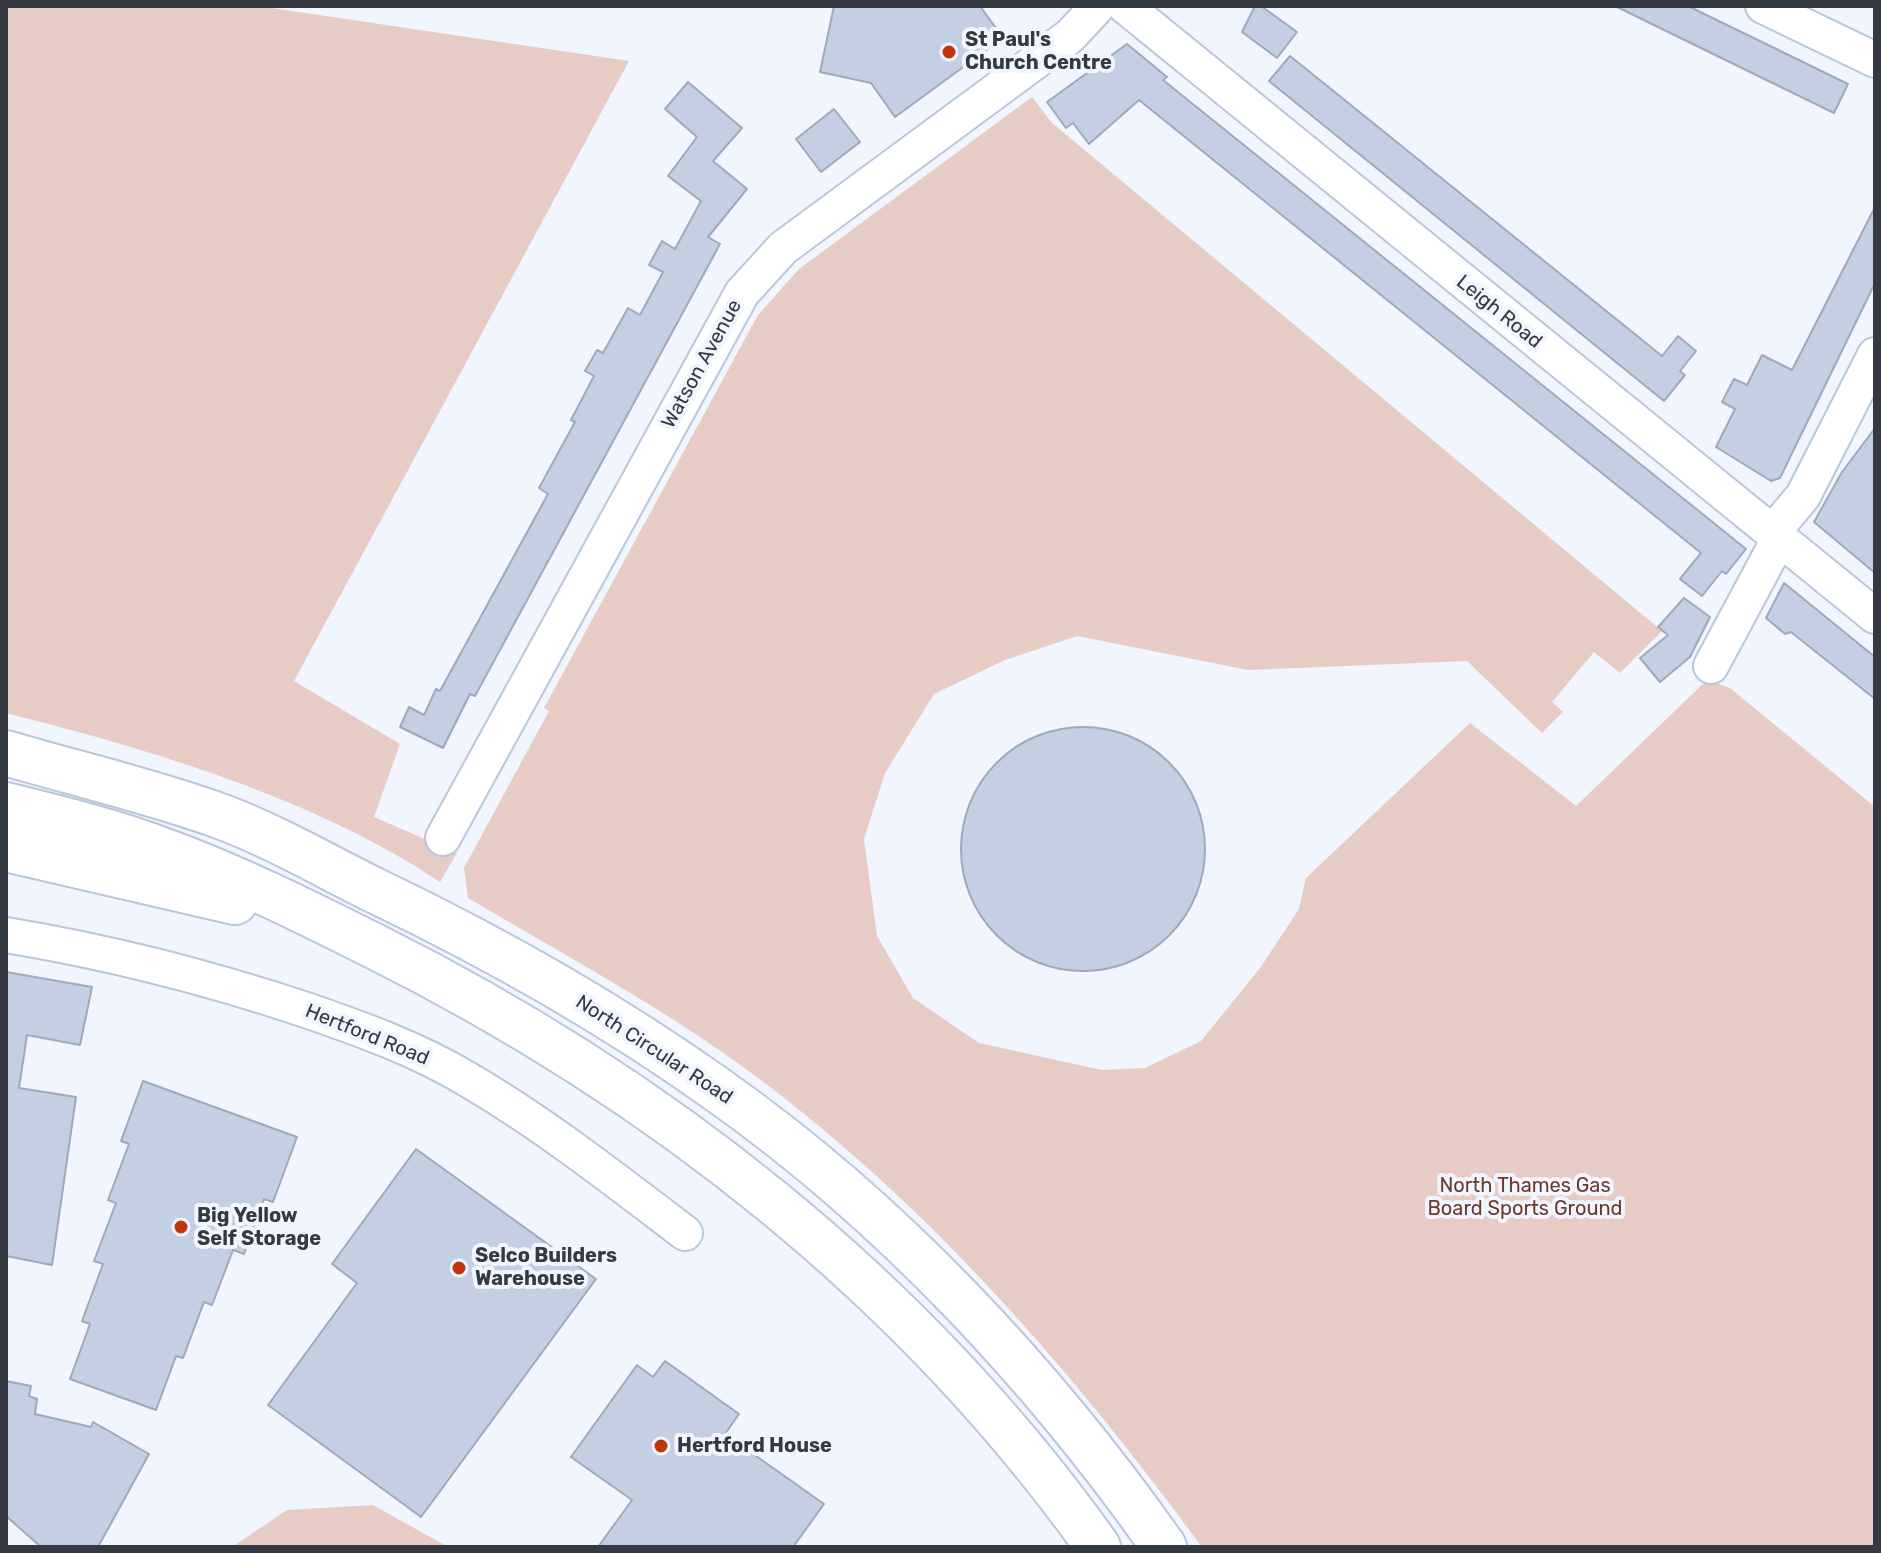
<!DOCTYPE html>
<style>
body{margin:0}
#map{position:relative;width:1881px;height:1553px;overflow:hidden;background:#f1f5fd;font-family:Rubik,sans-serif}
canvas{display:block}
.frame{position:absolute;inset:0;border:8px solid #353941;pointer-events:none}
</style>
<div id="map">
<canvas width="1881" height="1553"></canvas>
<div class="frame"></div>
</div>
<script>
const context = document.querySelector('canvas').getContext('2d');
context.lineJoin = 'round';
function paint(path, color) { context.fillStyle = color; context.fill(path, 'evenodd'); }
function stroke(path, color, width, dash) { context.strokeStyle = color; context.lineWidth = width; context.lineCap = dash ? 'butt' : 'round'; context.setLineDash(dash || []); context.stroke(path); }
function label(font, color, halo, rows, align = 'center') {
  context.font = font + ' Rubik,sans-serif'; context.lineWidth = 8; context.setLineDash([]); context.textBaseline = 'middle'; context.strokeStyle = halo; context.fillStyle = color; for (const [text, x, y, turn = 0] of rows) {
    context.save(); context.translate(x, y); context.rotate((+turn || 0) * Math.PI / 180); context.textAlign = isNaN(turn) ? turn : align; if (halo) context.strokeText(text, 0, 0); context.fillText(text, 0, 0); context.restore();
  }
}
paint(new Path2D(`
 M6 6H258L629 61 294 681 400 744 374 817 457 853 440 882C317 799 149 749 6 713Z
 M1032 97 1052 123 1662 631 1620 673 1594 652 1552 702 1563 712 1542 733 1467 661 1248 670 1077 636 1005 660 934 694 885 773 864 839 877 936 913 998 979 1043 1102 1070 1145 1068 1201 1041 1260 968 1299 909 1306 878 1470 723 1576 806 1707 680 1730 688 1875 807V1547H1202C1067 1363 911 1184 722 1052 641 996 553 948 468 898L464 868 549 711 544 708 758 315 799 269Z
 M373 1505 448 1547H232L287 1510Z`), '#e6ccc5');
const building = new Path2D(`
 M834 6H980L1003 38 895 117 871 83 820 72Z
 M1255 6H1261L1297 32 1277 58 1242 32Z
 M1615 6H1688L1848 84 1834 113Z
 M1127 44 1167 77 1163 80 1746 549 1726 574 1722 571 1702 596 1680 579 1701 553 1139 100 1089 144 1073 123 1066 128 1047 102Z
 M1290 56 1662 356 1678 336 1696 351 1680 371 1685 375 1664 401 1269 81Z
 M688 82 742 128 713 161 747 189 708 237 720 244 475 696 470 694 443 748 400 727 409 707 424 715 436 689 440 691 548 494 539 488 575 422 571 420 594 376 585 371 597 350 603 353 628 308 640 315 663 272 649 265 662 241 675 249 701 201 668 176 697 137 665 109Z
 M834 109 860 142 821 172 796 139Z
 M1875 207V283L1780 478 1771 481 1716 447 1735 409 1722 402 1734 379 1747 385 1762 355 1792 370Z
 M1875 428V573L1814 522 1842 472Z
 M1784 583 1875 657V699L1791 632 1785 634 1766 618Z
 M1684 598 1710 617 1690 657 1660 682 1640 658 1668 635 1658 627Z
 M961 849a122 122 0 1 1 244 0a122 122 0 1 1-244 0Z
 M6 972 92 987 80 1045 27 1035 19 1088 76 1097 52 1265 6 1256Z
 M143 1081 297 1137 273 1202 264 1199 244 1254 233 1250 212 1305 204 1302 183 1358 176 1356 156 1410 70 1379 90 1324 82 1321 103 1264 94 1261 116 1203 108 1200 129 1144 121 1141Z
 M416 1149 596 1279 421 1517 268 1405 357 1283 332 1264Z
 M665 1361 739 1414 725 1434 824 1504 793 1547H598L632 1500 571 1457 637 1365 653 1377Z
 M6 1381 31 1386 29 1396 37 1399 35 1414 91 1427 93 1422 149 1454 98 1547H41L6 1516Z`);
paint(building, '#c4cfe3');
stroke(building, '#9fa9bc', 2);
const minor = new Path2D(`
 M1125 6 1875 616
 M1763 6 1875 60
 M1772 533 1803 496 1875 355
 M1711 666 1779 539
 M443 838 742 293 783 248 1070 36 1098 6
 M6 935C109 952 207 977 306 1010 361 1029 417 1049 467 1079 544 1124 614 1179 685 1233`);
const highway = new Path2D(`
 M6 753C77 774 151 791 220 816 274 836 325 866 376 891 495 948 610 1013 718 1090 891 1212 1043 1375 1164 1547
 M6 805C58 818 112 831 162 850 234 876 304 911 372 945 657 1087 912 1286 1098 1547
 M6 849 235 902`);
stroke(minor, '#bbc6da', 38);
stroke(highway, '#bbc6da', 48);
stroke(minor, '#fff', 34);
stroke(highway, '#fff', 44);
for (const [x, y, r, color] of [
 [949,52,8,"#bf3609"],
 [181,1227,8,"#bf3609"],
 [459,1268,8,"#bf3609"],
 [661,1446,8,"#bf3609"]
]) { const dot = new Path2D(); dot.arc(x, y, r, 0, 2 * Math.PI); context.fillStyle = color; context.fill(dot); stroke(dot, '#f1f5fd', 3); }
label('bold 20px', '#353941', '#f1f5fd', [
 ["St Paul's",965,40],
 ["Church Centre",965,63],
 ["Big Yellow",197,1216],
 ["Self Storage",197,1239],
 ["Selco Builders",475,1256],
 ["Warehouse",475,1279],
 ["Hertford House",677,1446]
], 'left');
label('20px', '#353941', '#f1f5fd', [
 ["Leigh Road",1499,312,39],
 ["Watson Avenue",702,364,-61],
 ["Hertford Road",367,1035,22],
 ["North Circular Road",654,1050,33]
]);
label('20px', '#6e392b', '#f1f5fd', [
 ["North Thames Gas",1525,1186],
 ["Board Sports Ground",1525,1209]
]);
</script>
